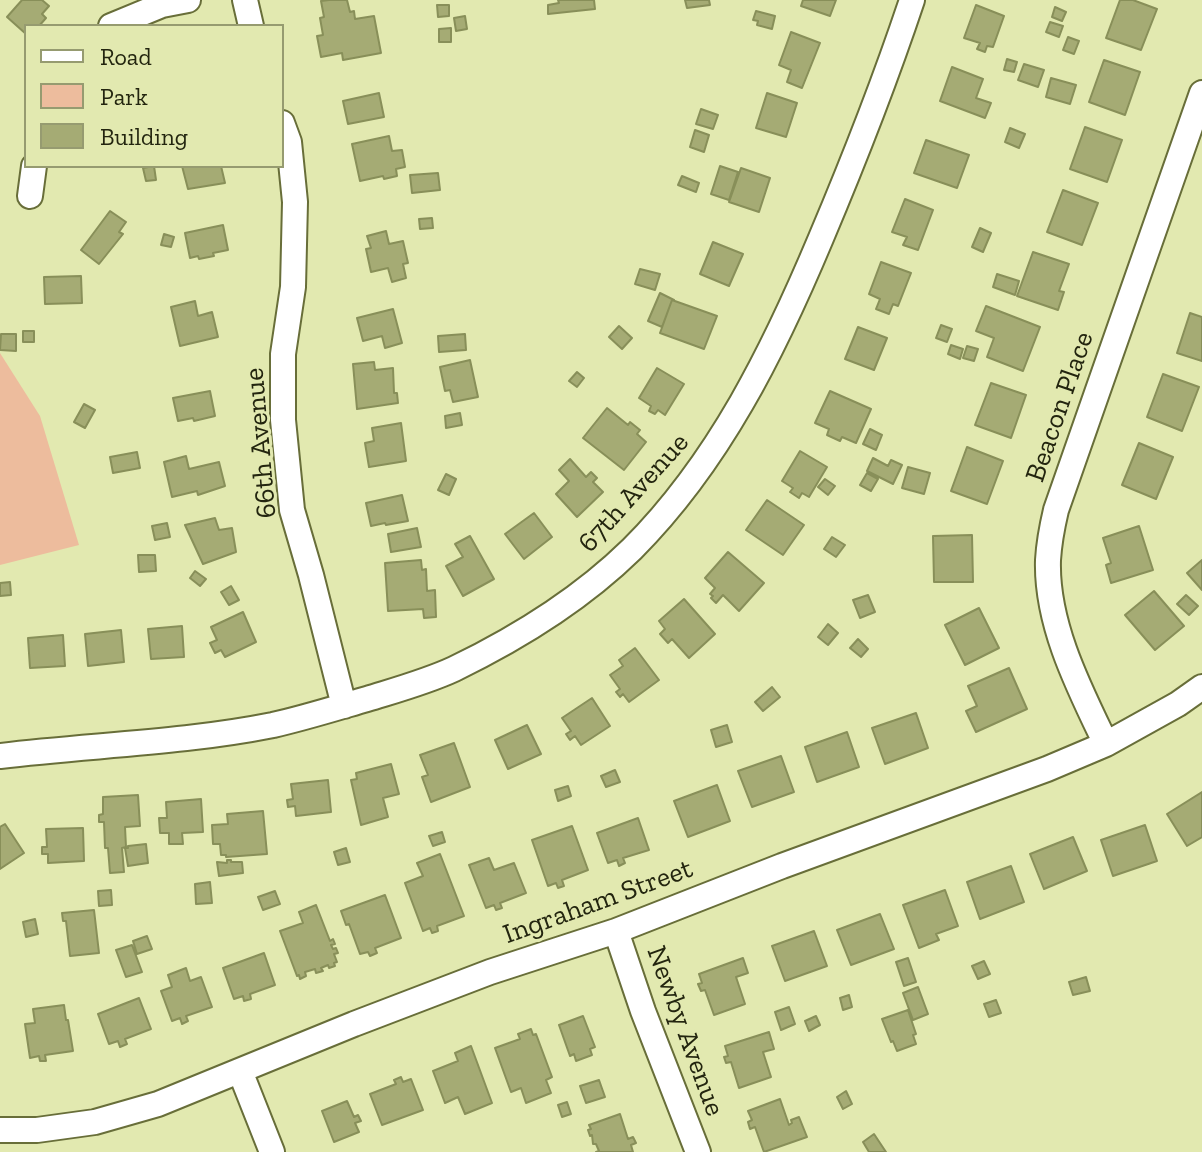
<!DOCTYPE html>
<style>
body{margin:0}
#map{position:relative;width:1202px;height:1152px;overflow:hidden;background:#e2e9b0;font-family:"Zilla Slab",serif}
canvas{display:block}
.legend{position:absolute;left:24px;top:24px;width:260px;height:144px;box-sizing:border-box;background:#e2e9b0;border:2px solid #969b70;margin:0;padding:10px 14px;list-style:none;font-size:24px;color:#23250f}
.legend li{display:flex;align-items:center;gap:16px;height:40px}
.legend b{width:40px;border:2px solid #969b70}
</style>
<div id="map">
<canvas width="1202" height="1152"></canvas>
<ul class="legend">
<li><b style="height:10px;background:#fff"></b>Road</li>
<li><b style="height:22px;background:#edbc9d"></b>Park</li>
<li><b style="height:22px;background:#a5ab74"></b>Building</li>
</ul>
</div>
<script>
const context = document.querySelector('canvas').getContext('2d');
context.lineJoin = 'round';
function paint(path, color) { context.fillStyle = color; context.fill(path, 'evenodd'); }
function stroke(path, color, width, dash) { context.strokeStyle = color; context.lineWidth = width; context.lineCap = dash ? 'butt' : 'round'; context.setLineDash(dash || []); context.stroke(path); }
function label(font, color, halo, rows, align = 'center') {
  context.font = font + ' "Zilla Slab",serif'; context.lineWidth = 6; context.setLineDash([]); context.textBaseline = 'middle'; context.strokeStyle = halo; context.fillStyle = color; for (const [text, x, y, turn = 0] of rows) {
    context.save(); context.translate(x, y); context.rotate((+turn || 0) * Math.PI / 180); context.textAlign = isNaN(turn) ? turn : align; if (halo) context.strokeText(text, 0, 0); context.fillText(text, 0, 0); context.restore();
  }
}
paint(new Path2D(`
 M0 353 40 416 79 545 0 565Z`), '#edbc9d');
const building = new Path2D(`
 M22 0H42L49 6 42 14 46 18 39 26H26V34L7 17Z
 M329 0H347L350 12 354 11 355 19 374 16 381 53 343 60 342 53 321 57 317 36 323 35 320 18 324 17 321 1Z
 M558 0H594L595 9 548 14V5L559 3Z
 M685 0H709L710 5 687 8Z
 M803 0H836L830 16 801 6Z
 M1120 0H1133L1157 9 1141 50 1106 38Z
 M437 5H449V16L438 17Z
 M976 5 1004 16 993 47 987 46 985 52 977 49 980 43 964 38Z
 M1055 7 1066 12 1062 21 1052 17Z
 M756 11 775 16 772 29 757 25 758 21 753 20Z
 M465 16 467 29 456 31 454 18Z
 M1050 22 1063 26 1059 37 1046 32Z
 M451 28V42H439V29Z
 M791 32 820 43 802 88 787 82 791 70 779 65Z
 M1068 37 1079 41 1074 54 1063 50Z
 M1007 59 1017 62 1014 72 1004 70Z
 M1104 60 1140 72 1125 115 1089 102Z
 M1024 64 1044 70 1038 87 1018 80Z
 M952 67 983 79 976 98 991 103 985 118 940 101Z
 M1051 78 1076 85 1070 104 1046 97Z
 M379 93 384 117 348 124 343 101Z
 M767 93 797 103 786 137 756 128Z
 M701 109 718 115 713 129 696 124Z
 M1085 127 1122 140 1107 182 1070 169Z
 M1010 128 1025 134 1019 148 1005 142Z
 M695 130 709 135 704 152 690 147Z
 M389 136 392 151 402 150 405 167 396 169 397 176 384 179 383 176 360 181 352 144Z
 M926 140 969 155 957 188 914 173Z
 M154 166 156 180 146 181 143 168Z
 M182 166H221L225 183 188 189Z
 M720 166 738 172 729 200 711 194Z
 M741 168 770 178 759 212 729 202Z
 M438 173 440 190 412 193 410 175Z
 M682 176 699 183 696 192 678 185Z
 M1063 190 1098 203 1082 245 1047 232Z
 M905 199 933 210 918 250 903 245 907 237 892 232Z
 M110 211 126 222 119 232 123 234 99 264 81 250Z
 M432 218 433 228 420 229 419 219Z
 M223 225 228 250 213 253 214 256 199 259 198 256 190 258 185 233Z
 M980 228 991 233 983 252 972 247Z
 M386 231 389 244 403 241 408 263 403 264 406 278 392 282 388 268 371 272 366 249 371 248 367 236Z
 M164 234 174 237 171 247 161 245Z
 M713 242 743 254 729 286 700 274Z
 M1033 252 1069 264 1059 291 1064 292 1058 310 1017 296Z
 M881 262 911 273 898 306 893 304 889 314 876 309 880 299 869 294Z
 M640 269 660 274 655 290 635 284Z
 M997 274 1019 281 1015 295 993 287Z
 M81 276 82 303 45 304 44 277Z
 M660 293 674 300H672L662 327 648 321Z
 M672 300 717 316 704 349 660 333Z
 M195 301 198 316 212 312 218 337 180 346 171 307Z
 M986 306 1040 327 1023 371 987 357 994 338 976 331Z
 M393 309 402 343 385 348 382 336 363 341 357 318Z
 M1190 313 1202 317V361L1177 353Z
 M941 325 952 329 947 342 936 338Z
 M619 326 632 338 622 349 609 337Z
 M858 327 887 338 874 370 845 359Z
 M23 331H34V342H23Z
 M1 334H16V351L0 350Z
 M465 334 466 350 439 352 438 336Z
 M951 345 963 349 960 359 948 354Z
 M967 346 978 349 974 361 963 358Z
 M470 360 478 397 453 402 450 390 445 391 440 367Z
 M374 362 375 370 393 368 394 393H397L398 403 357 409 353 364Z
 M657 368 684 384 665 415 658 410 655 414 649 411 651 406 639 398Z
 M577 372 584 378 577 387 569 381Z
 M1163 374 1199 387 1182 431 1147 417Z
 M991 383 1026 395 1011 438 975 425Z
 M210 391 215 416 194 421 193 418 178 421 173 398Z
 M830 391 871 409 856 443 842 437 840 441 827 435 829 429 815 423Z
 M84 404 95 410 85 428 74 422Z
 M607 408 628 425 630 422 640 430 637 434 646 442 624 470 583 438Z
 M460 413 462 425 446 428 445 416Z
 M401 423 406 461 369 467 365 443 374 441 372 428Z
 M870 429 882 435 876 450 863 444Z
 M1139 443 1173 457 1156 499 1122 485Z
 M967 447 1003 461 987 504 951 491Z
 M800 451 827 467 809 497 802 493 799 498 790 492 793 488 782 481Z
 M137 452 140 468 113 473 110 457Z
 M186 456 189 469 219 462 225 486 198 495 197 491 172 497 164 462Z
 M873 458 888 466 891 460 902 465 893 484 867 471Z
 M570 459 586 477 591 472 597 478 593 482 603 492 577 517 556 494 569 481 559 470Z
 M908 467 930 473 924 494 902 488Z
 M867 473 878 479 871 491 860 485Z
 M446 474 456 479 449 495 438 490Z
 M825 479 835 486 828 495 818 487Z
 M402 495 408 521 386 525 385 523 371 526 366 503Z
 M767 500 804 525 783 555 746 530Z
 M534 513 552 537 524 559 505 534Z
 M215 518 219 530 232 528 236 552 203 564 185 525Z
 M167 523 170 537 155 540 152 526Z
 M1139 526 1153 570 1111 583 1106 565 1111 563 1103 538Z
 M417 528 421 547 391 552 388 534Z
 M972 535 973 582H934L933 536Z
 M470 536 494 579 463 596 446 566 463 557 455 544Z
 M832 537 845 545 836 557 824 549Z
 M728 552 764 583 739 611 723 595 716 603 711 598 713 596 710 594 715 588 705 578Z
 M138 555H155L156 571 139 572Z
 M421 560 422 570 426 569 427 591 435 590 436 617 424 618 423 609 388 611 385 563Z
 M1202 560V590L1187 573Z
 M195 571 206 579 200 586 190 578Z
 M10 582 11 595 0 596V583Z
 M231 586 239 600 229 605 221 592Z
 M1154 591 1184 626 1155 650 1125 615Z
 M868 595 875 612 860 618 853 600Z
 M1186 595 1198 606 1189 615 1177 604Z
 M684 599 715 634 689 658 672 639 668 643 660 634 665 629 659 621Z
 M979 608 999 648 965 665 945 625Z
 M243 612 256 642 225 657 221 650 215 653 210 643 217 640 211 627Z
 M828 624 838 633 828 645 818 637Z
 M182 626 184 657 151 659 148 629Z
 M121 630 124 662 88 666 85 634Z
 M63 635 65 666 30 668 28 638Z
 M858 639 868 649 861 657 850 648Z
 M635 648 659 680 629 702 623 694 620 697 616 692 620 689 610 675 623 666 619 660Z
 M1009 668 1027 709 976 732 966 711 977 706 968 686Z
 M772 687 780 697 763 711 755 702Z
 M592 698 610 726 581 745 575 736 570 740 566 734 571 731 562 718Z
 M916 713 928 748 885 764 872 728Z
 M527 725 541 754 508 769 495 740Z
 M727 725 732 742 716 747 711 730Z
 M847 732 859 767 817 782 805 747Z
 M454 743 470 787 431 802 422 777 428 775 420 755Z
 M781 756 794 792 752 807 738 771Z
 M391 764 399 794 383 798 388 817 361 825 351 780 357 779 356 773Z
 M615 770 620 782 606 787 601 776Z
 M328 780 331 812 296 816 295 806 288 807 287 800 293 799 291 784Z
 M717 785 730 821 688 837 674 801Z
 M568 786 571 796 558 801 555 790Z
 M1202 792V837L1187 846 1167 814Z
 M138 795 140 826 125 827 126 847 122 848 124 872 110 873 108 848H105L104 822H99V815L103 814V797Z
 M201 799 203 832 182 833 183 844H169V833H160L159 818H167L166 802Z
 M263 811 267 854 226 857V855H221L220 844H213L212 825 228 824 227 814Z
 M638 818 649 850 623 858 625 863 619 866 617 860 608 863 597 833Z
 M5 824 24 853 0 869V827Z
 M1145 825 1157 861 1113 876 1101 840Z
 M572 826 588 870 562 880 564 886 558 888 556 883 548 886 532 840Z
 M83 828 84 861 48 863V854H42V847H47L46 829Z
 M442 832 445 842 433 846 429 836Z
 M1073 837 1087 871 1044 889 1030 854Z
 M146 844 148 863 128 866 125 848H128V846Z
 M346 848 350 862 338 865 334 852Z
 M440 854 464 916 437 926 438 931 432 933 430 928 423 931 405 883 423 876 417 863Z
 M489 858 494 870 514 863 526 893 500 903 502 908 496 910 494 905 486 908 469 865Z
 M227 860H231V862H242L243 873 219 876 217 862 227 863Z
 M1011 866 1024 902 980 919 967 882Z
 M210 882 212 903 196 904 195 884Z
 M111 890 112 905 99 906 98 891Z
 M945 890 958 926 936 934 939 940 919 948 903 905Z
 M275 891 280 904 263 910 258 897Z
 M385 895 401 938 375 948 377 953 370 956 368 952 360 954 349 924 346 925 341 911Z
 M316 905 330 941 333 939 335 944 331 945 333 949 336 948 338 953 334 954 337 962 334 963 335 966 329 968 328 965 321 968 323 971 316 973 315 969 305 972 306 976 300 979 299 975 297 976 280 931 303 923 299 912Z
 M94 910 99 953 70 956 66 921H63L62 913Z
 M880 914 894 949 851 965 837 930Z
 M35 919 38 934 26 937 23 922Z
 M814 931 827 966 785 981 772 946Z
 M147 936 152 949 137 954 133 941Z
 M132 945 142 972 126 977 116 950Z
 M264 953 275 985 250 994 251 999 244 1001 243 996 234 999 223 968Z
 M743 958 748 973 736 977 745 1004 714 1015 705 990 701 991 698 984 702 983 699 974Z
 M908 958 916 982 904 986 896 962Z
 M984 961 990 974 978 979 972 966Z
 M186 968 190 981 201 977 212 1007 186 1016 188 1021 182 1024 180 1018 172 1021 161 991 172 987 168 975Z
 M1086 977 1090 991 1073 995 1069 982Z
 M918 987 928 1014 913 1020 903 993Z
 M849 995 852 1007 843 1010 840 998Z
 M139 998 151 1029 125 1039 127 1044 120 1047 118 1041 109 1044 98 1014Z
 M996 1000 1001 1013 989 1017 984 1004Z
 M64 1005 66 1020H68L73 1051 45 1055 46 1061H40L39 1056 30 1058 25 1024 35 1023 33 1009Z
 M789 1007 795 1024 781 1030 775 1012Z
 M908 1010 916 1034 913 1035 916 1044 897 1051 893 1041 891 1042 882 1019Z
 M583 1016 595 1047 590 1049 592 1055 576 1061 574 1054 570 1056 559 1025Z
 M816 1016 820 1025 809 1031 805 1021Z
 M531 1029 533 1035 536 1034 552 1077 546 1080 551 1093 526 1103 521 1088 511 1092 495 1048 520 1039 518 1034Z
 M769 1032 774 1049 763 1052 771 1077 739 1088 731 1062 726 1063 724 1057 728 1056 725 1046Z
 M471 1046 492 1103 465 1114 458 1097 445 1103 433 1071 458 1061 455 1053Z
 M401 1077 403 1082 411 1079 423 1110 382 1125 370 1094 396 1084 394 1080Z
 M599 1080 605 1097 586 1103 580 1086Z
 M846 1091 852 1104 843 1109 837 1097Z
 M780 1099 789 1125 792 1123 791 1120 799 1117 807 1137 764 1152 755 1127 750 1129 748 1122 752 1120 748 1111Z
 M347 1101 354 1117 358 1115 361 1121 355 1123 359 1132 334 1142 322 1111Z
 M567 1102 571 1114 562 1117 558 1105Z
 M620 1114 628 1139 633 1137 636 1143 631 1145 633 1152H596L599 1151 596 1144H593L592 1135 590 1136 588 1130 591 1129 589 1125Z
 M874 1134 886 1152H869L863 1142Z`);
paint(building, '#a5ab74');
stroke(building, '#888f59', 2);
const street = new Path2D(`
 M245 0 251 26
 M111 26 162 5 188 0
 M282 123 289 142 295 202 293 287 283 354V420L292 510 311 575 344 706
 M30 196 34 166
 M1106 744C1079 688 1046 624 1048 560 1049 543 1052 527 1056 510L1202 93
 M0 756C91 745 183 743 273 725 304 718 336 708 367 699 396 690 426 682 454 669 518 638 581 599 632 549 719 462 774 350 821 238 854 160 885 81 912 0
 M616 931 643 1011 698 1152
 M240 1071 272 1152
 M0 1130H37L95 1122 158 1104 354 1024 490 972 616 931 782 866 1047 769 1106 744 1178 704 1202 687`);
stroke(street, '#686e39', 28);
stroke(street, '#fff', 24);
label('28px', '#23250f', '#e2e9b0', [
 ["Beacon Place",1060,407,-71],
 ["66th Avenue",261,443,-95],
 ["67th Avenue",634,493,-48],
 ["Ingraham Street",598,902,-20],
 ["Newby Avenue",685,1031,70]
]);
</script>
